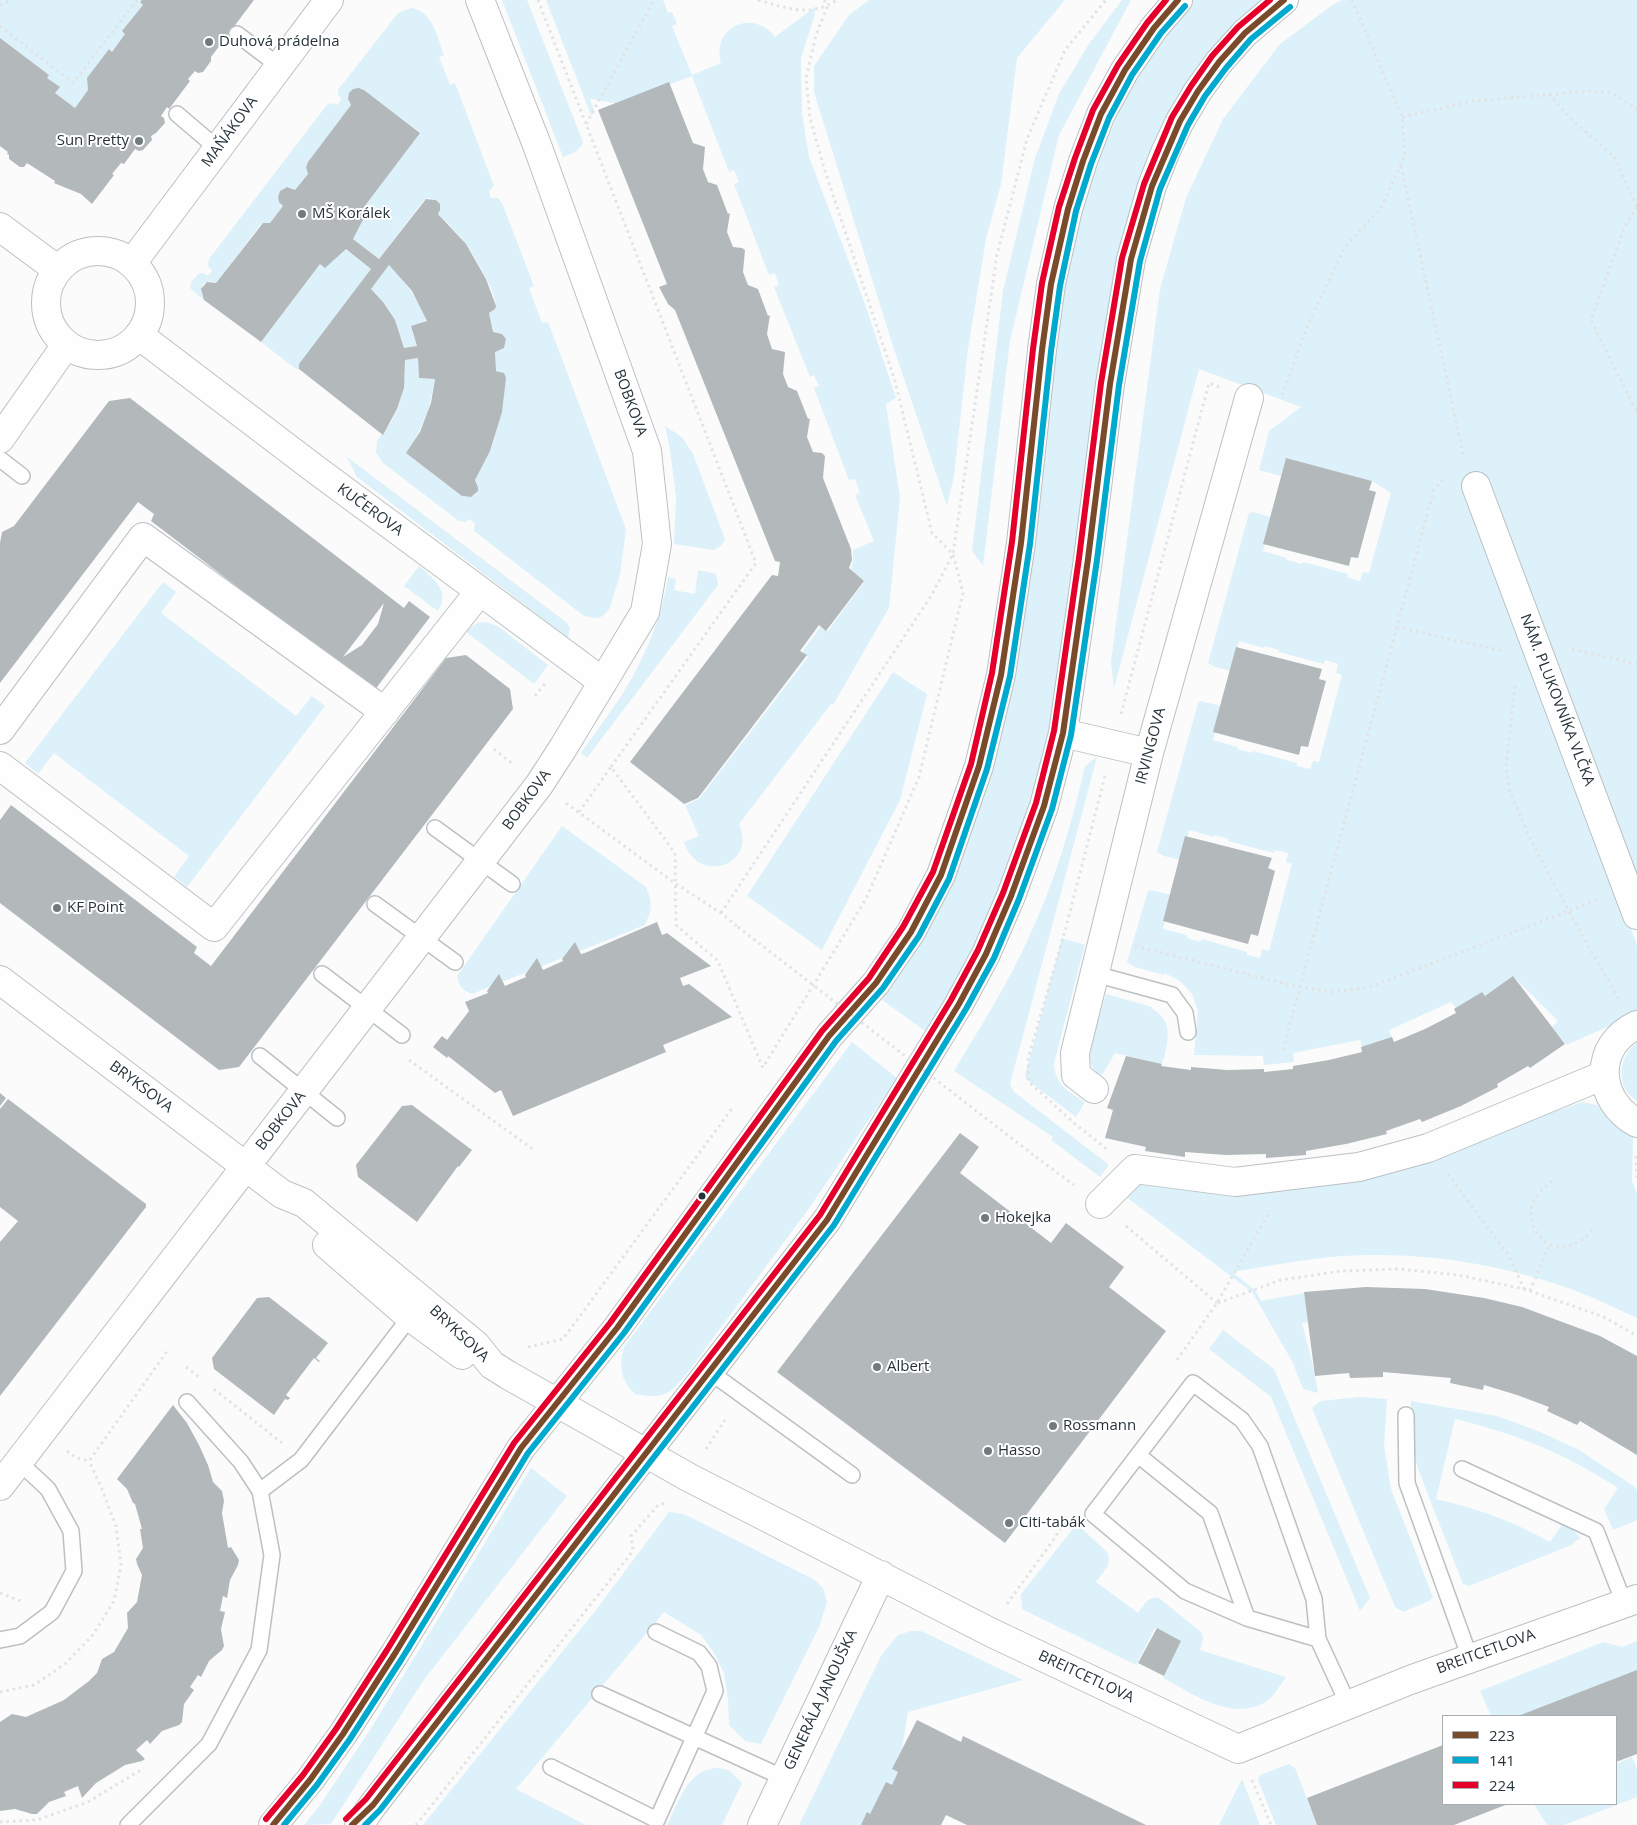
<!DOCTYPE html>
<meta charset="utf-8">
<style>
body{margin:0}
#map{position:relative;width:1637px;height:1825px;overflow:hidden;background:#fbfbfb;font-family:"Open Sans",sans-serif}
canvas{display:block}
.legend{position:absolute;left:1442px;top:1715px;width:175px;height:90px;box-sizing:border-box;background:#fff;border:1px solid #a8aeb0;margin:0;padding:6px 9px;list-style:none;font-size:15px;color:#26343a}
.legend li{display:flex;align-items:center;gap:10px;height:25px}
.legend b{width:25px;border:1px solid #a8aeb0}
</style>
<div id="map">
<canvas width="1637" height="1825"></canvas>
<ul class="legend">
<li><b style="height:6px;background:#7a4b2a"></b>223</li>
<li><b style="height:6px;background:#00a9ce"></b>141</li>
<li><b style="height:6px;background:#e4002b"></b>224</li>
</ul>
</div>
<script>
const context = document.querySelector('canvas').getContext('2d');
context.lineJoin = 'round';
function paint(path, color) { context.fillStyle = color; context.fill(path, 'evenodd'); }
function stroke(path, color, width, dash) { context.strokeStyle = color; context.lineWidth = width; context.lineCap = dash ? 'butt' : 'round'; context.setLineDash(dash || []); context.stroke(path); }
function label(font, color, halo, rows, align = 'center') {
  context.font = font + ' "Open Sans",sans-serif'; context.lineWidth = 4; context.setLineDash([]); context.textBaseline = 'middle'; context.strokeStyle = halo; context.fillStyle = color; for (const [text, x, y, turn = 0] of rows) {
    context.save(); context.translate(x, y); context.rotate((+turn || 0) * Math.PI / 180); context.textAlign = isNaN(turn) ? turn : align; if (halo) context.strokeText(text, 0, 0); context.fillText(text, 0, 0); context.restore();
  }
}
paint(new Path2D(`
 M0 0H142L140 2 143 5 123 31 125 34 112 52 109 49 87 78 88 90 75 108 55 93 60 87 47 78 49 75 0 38Z
 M502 0H527L583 142C580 152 572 153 563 157Z
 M546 0H663L668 13 672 12 677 24 672 26 692 75 721 63C711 27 753 8 775 37L815 7V14L801 58 802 113 809 157 865 304 896 398 886 404 900 498 889 608 833 705 831 704 739 824C758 865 698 886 684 842L699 836 685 805 699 799 808 657 802 652 821 626 828 631 864 582 851 569 853 561V550L874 541 855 495 860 493 855 479 849 480 814 388 819 386 814 375 810 377 774 287 779 285 775 273 769 275 734 184 739 182 734 170 729 172 692 76 615 105 614 103 590 99 595 113 591 115Z
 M869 0H1065L1017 58 1001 184 986 239 968 349 954 476 947 506 891 340 814 92V66L849 15Z
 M1122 0H1131L1059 135 1010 341 983 566 972 551 1003 291 1035 158 1059 94 1089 44Z
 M1192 0H1266L1218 47 1180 92 1144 173 1062 694 1020 848 934 1036 925 1031 882 1000 949 888 1042 417 1079 205 1131 84 1183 10Z
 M1342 0H1637V885L1512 542 1478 526 1475 527 1481 541 1484 540 1500 584 1498 586 1503 600H1507L1548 713 1546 714 1551 729 1555 728 1577 790 1575 791 1580 806H1585L1637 945V1010L1611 1025 1567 1045 1552 1027 1558 1021 1514 977 1486 997 1483 994 1457 1009 1451 1002 1389 1030 1392 1038 1363 1048 1360 1040 1293 1053 1294 1062 1264 1065 1263 1056 1194 1055 1198 1011 1192 994 1180 981 1165 973 1164 975 1135 967 1127 962 1148 891 1151 890 1171 895 1163 929 1187 935V938L1201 942 1202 939 1247 952V955L1260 958 1262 949 1269 951 1292 864 1286 862 1288 853 1275 850 1274 853 1228 841 1229 839 1215 835 1214 837 1189 830 1181 860 1164 856 1157 852 1198 703 1200 701 1221 706 1213 740 1237 747V749L1252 753 1253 751 1297 763V766L1310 769 1313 761 1319 762 1342 675 1336 673 1338 664 1325 660 1324 664 1279 652V650L1265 646 1264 648 1239 641 1231 671 1215 667 1208 663 1249 513 1253 512 1271 517 1263 551 1287 558V560L1302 564 1303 562 1348 574 1347 577 1360 581 1363 572 1369 573 1391 493 1372 481 1286 458 1281 476 1259 470 1269 431 1301 407 1199 369 1114 688 1111 662 1160 289 1186 198 1223 119 1280 44 1331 6Z
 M411 8C433 11 437 37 444 55L439 57 450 85 455 83 494 186 489 191 491 198H498L502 203 534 286 529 288 542 323 548 322 626 529 620 575 609 610 601 617 595 618 584 616 474 531 475 523 469 519 466 522 459 521 383 463 376 453 377 441C382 433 386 430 391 422 403 403 405 382 405 360L418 358 419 378 435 379 428 412 409 454 465 497 473 496C479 491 480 486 475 480L493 443 503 404 505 376 502 372 496 371 495 352 504 348 506 340 502 334 493 332 489 313 495 309C500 296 470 248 460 237 453 229 446 221 438 214L440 208 437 200 428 198 423 201 379 259 353 239 365 215 361 211 420 132 361 88 352 90 348 99 351 105 306 165 308 174 295 190 287 187C277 190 276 200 283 206L270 223H263L260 225 216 283 210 281 203 284 201 290 204 300 190 288 191 282 198 274 203 273 208 276 212 270 208 266 209 259 326 106 330 103 337 105 342 99 338 95V90L398 13Z
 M346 249 371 269 299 369H296L261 342 320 264Z
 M389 265C405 282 418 299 427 321L411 327 417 346 404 348C397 325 388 305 371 289Z
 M665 426 682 437 693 454 725 539 722 545 714 550 674 544 676 496 670 450Z
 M347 457 566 622 570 628 568 638 357 477Z
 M419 566C433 578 451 591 438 611L404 586Z
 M698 570 716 574 718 585 587 758 581 753C598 728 620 701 634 674 650 645 663 610 668 577L676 579 674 590 695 594Z
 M163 582 176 592 161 613 296 716 312 696 325 706 187 887 174 877 189 856 54 753 38 774 25 763Z
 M487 622 499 627 548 665 534 684 465 631 478 623Z
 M893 672 927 694 900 800 822 950 747 896Z
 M1097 757 1010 1084 1014 1092 1108 1164V1166L1100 1177 1051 1140 1053 1137 954 1071C980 1027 1008 984 1029 937 1054 884 1072 824 1085 766Z
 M562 826 646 887C653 904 652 909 645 925L472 994C462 990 460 987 457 976Z
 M1062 938 1085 945 1054 1063C1054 1084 1069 1092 1085 1102L1076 1117 1026 1079 1025 1075Z
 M1106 994 1152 1007 1151 1008C1174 1021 1168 1038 1164 1059H1163L1162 1064 1115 1053 1102 1075C1097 1073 1093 1069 1091 1064 1087 1052 1102 1008 1106 994Z
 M852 1042 897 1078 810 1207 688 1372C670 1394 665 1400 635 1394 620 1379 619 1367 624 1347Z
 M1637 1043V1101C1616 1088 1617 1057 1637 1043Z
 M1582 1102 1597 1105 1620 1128 1633 1135 1632 1181 1637 1194V1318C1615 1308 1593 1297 1571 1289 1498 1263 1419 1251 1342 1256 1305 1259 1269 1266 1232 1272L1255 1290 1261 1301 1304 1293 1309 1322 1302 1323 1314 1370H1315V1376L1318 1393 1303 1389 1292 1361 1252 1292 1113 1187 1121 1177 1187 1186 1445 1150Z
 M1223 1330 1274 1369 1370 1598 1360 1611 1271 1397 1209 1349Z
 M1360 1397 1387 1399 1384 1445 1391 1489 1433 1597 1429 1601 1403 1612 1395 1607 1312 1408 1320 1401Z
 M1411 1401 1497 1416 1538 1431 1579 1450 1635 1487 1637 1491V1520L1613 1530 1604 1509 1618 1488C1566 1454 1515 1433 1455 1419L1436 1499C1479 1509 1512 1521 1550 1542L1564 1522 1581 1538 1574 1542V1544L1469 1586 1463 1584 1420 1474 1413 1452 1410 1425Z
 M531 1468 567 1496 423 1681 331 1824 304 1825 320 1805 368 1733Z
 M669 1512 684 1514 815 1580 823 1588 827 1602 819 1627 761 1744 745 1741 729 1725 728 1700 724 1673 714 1653 701 1635 664 1612 516 1789 586 1825H423L599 1606Z
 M1077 1524 1107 1552C1113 1564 1103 1572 1096 1582L1138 1613C1144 1606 1148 1595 1159 1598L1202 1633 1203 1639 1200 1650 1286 1677C1281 1684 1274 1696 1267 1701 1232 1723 1194 1694 1163 1678L1181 1641 1155 1628 1136 1665 1022 1609 1021 1594Z
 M911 1631H921L1023 1680 908 1712 901 1755 893 1770 898 1772 892 1786 872 1815 868 1813 862 1825H799L882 1654 898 1635Z
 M1637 1641V1671L1521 1716H1491L1480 1691 1603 1642 1622 1647Z
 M1632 1757 1637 1769V1797L1564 1825H1547L1534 1804H1544L1545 1805 1548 1804H1616V1764Z
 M1289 1764 1295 1768 1317 1825H1276L1258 1780 1259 1776 1262 1774Z
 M719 1768 730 1771 742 1783 722 1825H667C679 1802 688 1767 719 1768Z
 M1242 1779 1260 1825H1219Z`), '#dcf1f9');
paint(new Path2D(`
 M142 0H254L211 57V61L203 72 198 73 195 71 188 79 190 81 169 109 167 107 161 116 164 118 165 123 156 133 151 136 152 140 143 150 139 151 135 149 124 164 121 163 112 174 114 175 92 204 81 194 54 183 55 181 27 163 24 167H20L9 159V155L7 154 8 152 0 146V38L49 75 47 78 60 87 55 93 75 108 88 90 87 78 109 49 112 52 125 34 122 31 143 5 140 2Z
 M669 82 693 143 705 147 703 169 708 182 717 185 728 214 730 213 727 232 733 247 742 248 745 250 743 272 748 285 758 289 768 316 770 315 767 334 772 349 785 352 783 374 788 387 797 391 808 419 810 418 807 437 813 452 822 453 825 456 823 478 851 549 852 560 849 568 864 581 826 631 819 625 800 651 807 655 698 798 684 804 630 762 772 575 778 576 780 562 775 561 675 310 668 304 659 287 667 284 598 110Z
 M359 88 364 90 420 133 361 211 366 214 353 239 379 259 426 199 436 200 440 204V210L438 214 466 244 486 279 496 306 495 309 489 313 493 332 502 334 506 339 504 348 495 352 496 371 504 373 506 378 502 412 490 451 475 480 478 487V491L471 497 462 496 406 453 420 432 431 403 435 379 419 378 418 358 405 360 404 388 397 409 383 435 299 369V364L371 269 346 249 325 268 320 264 261 342 204 300 201 289 207 282 216 283 263 223H270L283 206 279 202 278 197 280 191 287 187 295 190 308 174 306 167 308 162 351 105 348 99 349 93 353 89ZM389 265 412 291 427 321 411 326 417 346 404 348 395 320 383 302 371 289Z
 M130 398 404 608 409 601 430 617 374 691 151 521 154 514 138 502 0 683V543L2 532 14 526 109 401ZM384 603 378 624 362 645 343 657Z
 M1286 458 1372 481 1369 490 1376 492 1358 558 1351 557 1349 566 1263 544Z
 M1236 647 1322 669 1319 679 1326 681 1308 747 1301 746 1299 755 1213 732Z
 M466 655 510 689 513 709 239 1067 219 1070 0 903V820L11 805 197 947 194 953 211 966 446 658Z
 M1185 836 1272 858 1268 868 1275 871 1258 936 1251 934 1248 944 1163 921Z
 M657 922 662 935 667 933 711 966 680 978 683 986 689 984 732 1017 663 1045 666 1052 513 1116 501 1090 495 1093 448 1056 447 1058 433 1047 442 1036 447 1040 469 1011 465 1002 488 993 487 991 499 974 505 986 526 977 525 975 537 958 543 970 563 961 562 959 575 942 581 954 585 953Z
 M1513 976 1565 1044 1530 1068 1528 1066 1497 1084 1498 1087 1461 1106 1422 1122 1420 1119 1386 1131 1387 1134 1346 1144 1306 1151V1155L1266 1158V1154L1226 1155 1185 1152V1157L1145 1151 1146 1147 1105 1138 1113 1110 1107 1108 1126 1056 1162 1064 1161 1066 1191 1070V1067L1227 1070 1264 1069V1072L1293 1069V1066L1329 1060 1362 1052 1361 1047 1392 1037 1394 1042 1425 1029 1456 1013 1454 1009 1482 992 1485 996Z
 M0 1093 6 1098 0 1106Z
 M8 1099 146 1204V1207L0 1396V1242L18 1221 0 1207V1109Z
 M412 1105 472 1150 459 1167 458 1166 417 1222 358 1177 356 1165 402 1106Z
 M960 1133 979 1147 960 1173 1051 1243 1066 1223 1124 1267 1109 1287 1166 1331 1005 1543 777 1372Z
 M1366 1287 1425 1289 1484 1298 1522 1307 1600 1336 1637 1356V1455L1580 1421 1577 1425 1547 1411 1549 1407 1517 1395 1484 1385 1483 1390 1450 1383 1451 1378 1383 1372V1377L1350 1378 1349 1373 1315 1376 1304 1292Z
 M269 1297 328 1343 316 1358 320 1361 319 1362 314 1358 286 1395 290 1398 288 1400 285 1399 274 1415 214 1369 212 1358 257 1298Z
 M173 1405 187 1423 199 1445 208 1465 213 1482 222 1491 224 1501 222 1513 228 1548 231 1547 239 1560 238 1565 230 1580 227 1598 223 1596 220 1611 225 1612 221 1629 224 1646 222 1650 209 1661 201 1677 198 1675 190 1687 194 1690 184 1704 182 1722 179 1725 162 1731 150 1744 147 1740 136 1750 145 1759 142 1761 125 1765 96 1783 82 1798 78 1786 64 1792 66 1796 49 1802 37 1814H32L15 1809 0 1811V1722L12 1714 26 1717 64 1700 89 1681 97 1673 102 1659 114 1652 128 1628 127 1613 137 1602 142 1575 137 1564 136 1559 143 1548 140 1529H142L135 1504 133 1503 127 1489 117 1479Z
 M1157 1628 1181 1641 1164 1676 1138 1663Z
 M1637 1670V1754L1616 1762V1716H1518Z
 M917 1720 961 1742 963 1736 1146 1825H967L946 1815 941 1825H861L867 1812 870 1814 886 1782 892 1785 898 1772 892 1769Z
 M1443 1745V1804H1508L1454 1825H1317L1307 1798Z`), '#b3b8bb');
const lane = new Path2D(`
 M237 34 279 66
 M177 114 218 149
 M0 459 22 476
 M435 828 512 884
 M375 904 455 962
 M322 974 402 1035
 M1095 974 1172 995 1185 1013 1188 1032
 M260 1056 337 1118
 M710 1372 852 1475
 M1406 1415 1407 1483 1470 1658
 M1138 1455 1210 1513 1247 1618
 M1462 1469 1596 1531 1624 1603
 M260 1491 301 1460 410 1317
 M1318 1639 1247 1618 1185 1591 1093 1514 1193 1383 1242 1420 1260 1446 1314 1599 1318 1639 1348 1704
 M0 1640 20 1636 52 1612 74 1571 71 1531 48 1489 19 1462
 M600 1694 784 1778
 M551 1767 657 1820 715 1691 709 1666 699 1653 656 1632
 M128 1825 209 1744 259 1650 272 1555 260 1491 241 1462 187 1402`);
const street = new Path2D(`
 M0 227 58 270
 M46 303a52 52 0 1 1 104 0a52 52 0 1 1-104 0Z
 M132 263 329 0
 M140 336 315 469 603 682
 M0 439 66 345
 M1476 486 1637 915
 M0 730 143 537 385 712
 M1063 733 1149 753
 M0 766 214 927 480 591
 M0 980 282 1194 304 1203 476 1345 492 1365 508 1375 688 1477 992 1633 1238 1749 1410 1680 1637 1599
 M1637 1025C1592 1045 1596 1101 1637 1123
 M1094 1089 1076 1075 1075 1053 1149 753 1249 398
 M1100 1204 1135 1169 1235 1182 1359 1167 1428 1148 1604 1075
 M327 1245 410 1317 462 1355
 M0 1486 539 785 563 748 645 612 657 544 647 451 537 145 480 0
 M762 1825 881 1575`);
const secondary = new Path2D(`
 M273 1825 310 1780 343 1734 394 1655 521 1448 617 1328 829 1036 876 983 911 932 941 875 979 766 1001 675 1021 543 1042 350 1051 284 1068 209 1083 161 1101 114 1125 70 1154 28 1178 0
 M359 1825 373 1805 827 1220 959 1004 986 954 1011 896 1044 806 1063 733 1088 559 1110 384 1131 259 1152 186 1165 153 1180 121 1198 91 1219 62 1245 33 1284 0`);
stroke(lane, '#bbc1c3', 18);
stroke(street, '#bbc1c3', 30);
stroke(secondary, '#bbc1c3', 30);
stroke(new Path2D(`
 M538 0 756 563 611 767
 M758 0C787 8 809 18 837 0
 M824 0 828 5
 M0 5 11 0
 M0 26 73 83 137 0
 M1549 94 1572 120 1614 156 1637 208
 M1402 117 1473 101 1590 91 1612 93 1637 109
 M586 124 654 0
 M1401 166 1464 458
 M1637 207 1625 226 1591 320 1637 413
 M1282 395 1308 324 1345 247 1381 208 1405 155 1402 117 1352 0
 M1397 627 1503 651
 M1572 649 1637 664
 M1515 686 1506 768 1510 792 1531 840 1569 912 1619 999
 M535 696 547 681
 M1121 714 1209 383 1219 387
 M494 749 513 764
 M1105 776 1066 927 1028 1059 1029 1082 1074 1123 1108 1150
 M566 803 676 884 721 913 738 927
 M579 812 611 767 675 853 676 925 718 961 763 1068
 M721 913 931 596 953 554 997 255 1027 139 1065 50 1106 0
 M1135 946 1299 987 1333 992 1370 987 1597 900
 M1283 1050 1434 489 1443 480
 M409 1060 534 1150
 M765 1064 866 899 919 777 963 593 953 554 932 533 895 381 824 168 810 118 806 78 816 35 828 5
 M1636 1156 1637 1181
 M1036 1157 1074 1185
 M1448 1174 1509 1256 1524 1289
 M1552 1181C1545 1187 1538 1193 1534 1201 1522 1227 1548 1256 1575 1244 1583 1241 1589 1233 1594 1226
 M1126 1226 1217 1303
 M1530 1291 1549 1245
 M1218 1303 1281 1280 1341 1271 1399 1269 1458 1275 1524 1289 1604 1317 1637 1336
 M528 1347 563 1339 733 1107
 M1177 1360 1217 1303 1270 1211
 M186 1367 199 1377
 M214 1389 282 1443
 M706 1449 725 1420
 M67 1451 77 1458 89 1461 168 1350
 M0 1593 21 1601
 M1007 1604 1054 1539 1067 1517
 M0 1692 34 1685 65 1664 92 1636 114 1601 121 1565 116 1526 101 1487 89 1461
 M1252 1780 1271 1825
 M0 1822 37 1820 88 1802 144 1768
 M416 1825 633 1551 631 1536 659 1504 666 1503`), '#e2e3e4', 3, [2.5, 4]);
stroke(lane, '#fefefe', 15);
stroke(street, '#fefefe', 28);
stroke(secondary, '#fefefe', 28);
stroke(new Path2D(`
 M738 927 1036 1157`), '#e2e3e4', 3, [2.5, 4]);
stroke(new Path2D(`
 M273 1825 310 1780 343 1734 394 1655 521 1448 617 1328 829 1036 876 983 911 932 941 875 979 766 1001 675 1021 543 1042 350 1051 284 1068 209 1083 161 1101 114 1125 70 1154 28 1178 0
 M352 1825 373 1805 827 1220 959 1004 986 954 1011 896 1044 806 1063 733 1088 559 1110 384 1131 259 1152 186 1180 121 1198 91 1219 62 1245 33 1284 0`), '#7a4b2a', 6);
stroke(new Path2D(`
 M284 1825 317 1785 350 1739 401 1660 528 1453 624 1333 836 1041 883 988 919 936 949 879 987 769 1010 676 1030 544 1051 351 1060 286 1076 211 1091 164 1109 118 1132 75 1161 33 1185 6
 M365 1825 380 1810 834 1225 966 1009 994 958 1019 899 1052 809 1071 735 1097 560 1119 385 1140 261 1160 189 1188 125 1205 96 1226 68 1251 39 1290 7`), '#00a9ce', 6);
stroke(new Path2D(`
 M266 1819 303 1775 336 1729 387 1650 514 1443 610 1323 822 1031 869 978 903 927 933 872 971 764 992 673 1012 542 1033 349 1042 283 1059 207 1075 158 1093 110 1118 65 1147 23 1166 0
 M346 1819 366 1799 820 1215 951 1000 978 950 1003 893 1036 803 1054 731 1079 558 1101 383 1122 258 1144 184 1172 117 1191 86 1212 56 1238 27 1270 0`), '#e4002b', 6);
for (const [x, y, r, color] of [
 [209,42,5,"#717a7e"],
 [139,141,5,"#717a7e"],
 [302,214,5,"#717a7e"],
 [57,908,5,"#717a7e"],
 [702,1196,4.5,"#26343a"],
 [985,1218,5,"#717a7e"],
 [877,1367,5,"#717a7e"],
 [1053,1426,5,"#717a7e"],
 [988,1451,5,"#717a7e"],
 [1009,1523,5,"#717a7e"]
]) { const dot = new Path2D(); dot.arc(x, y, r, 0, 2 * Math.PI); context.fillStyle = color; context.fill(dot); stroke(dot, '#fff', 2); }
label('15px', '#26343a', '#fff', [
 ["Duhová prádelna",219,42],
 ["Sun Pretty",129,141,"right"],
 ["MŠ Korálek",312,214],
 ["KF Point",67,908],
 ["Hokejka",995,1218],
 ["Albert",887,1367],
 ["Rossmann",1063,1426],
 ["Hasso",998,1451],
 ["Citi-tabák",1019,1523]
], 'left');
label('15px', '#26343a', '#fff', [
 ["MAŇÁKOVA",230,132,-54],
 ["BOBKOVA",630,403,70],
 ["KUČEROVA",370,510,36],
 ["NÁM. PLUKOVNÍKA VLČKA",1557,700,69],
 ["IRVINGOVA",1151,746,-75],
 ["BOBKOVA",527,800,-54],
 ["BRYKSOVA",141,1087,37],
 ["BOBKOVA",281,1121,-52],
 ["BRYKSOVA",459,1334,43],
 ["BREITCETLOVA",1486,1652,-20],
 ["BREITCETLOVA",1086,1677,25],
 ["GENERÁLA JANOUŠKA",821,1700,-65]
]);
</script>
